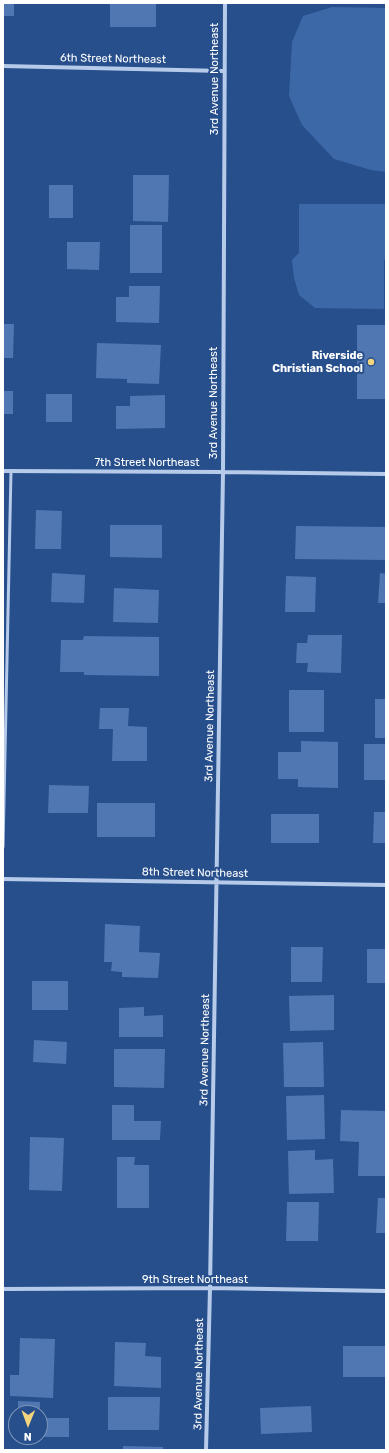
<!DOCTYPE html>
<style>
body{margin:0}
#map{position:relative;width:389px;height:1453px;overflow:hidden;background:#274f8c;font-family:Rubik,sans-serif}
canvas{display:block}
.frame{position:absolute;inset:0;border:4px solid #fff;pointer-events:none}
.north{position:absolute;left:8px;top:1405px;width:40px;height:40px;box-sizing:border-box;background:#274f8c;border:1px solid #7d95ba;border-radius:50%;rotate:181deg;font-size:11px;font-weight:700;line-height:16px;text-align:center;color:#fff}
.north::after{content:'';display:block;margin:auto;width:14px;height:18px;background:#f2d57c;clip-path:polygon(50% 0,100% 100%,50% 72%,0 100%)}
</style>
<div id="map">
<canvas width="389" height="1453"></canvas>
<div class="frame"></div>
<div class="north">N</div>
</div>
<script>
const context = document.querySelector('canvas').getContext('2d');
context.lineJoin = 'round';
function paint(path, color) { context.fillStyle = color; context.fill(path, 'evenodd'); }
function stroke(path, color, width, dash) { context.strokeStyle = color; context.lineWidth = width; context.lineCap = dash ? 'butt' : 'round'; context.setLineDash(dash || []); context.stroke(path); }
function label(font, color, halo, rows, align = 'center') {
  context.font = font + ' Rubik,sans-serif'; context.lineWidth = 4; context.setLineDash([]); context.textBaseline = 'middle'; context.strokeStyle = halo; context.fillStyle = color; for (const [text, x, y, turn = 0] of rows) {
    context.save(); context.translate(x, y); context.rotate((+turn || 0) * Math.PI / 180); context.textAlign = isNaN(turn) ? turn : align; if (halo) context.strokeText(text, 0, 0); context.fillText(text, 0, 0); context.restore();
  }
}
paint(new Path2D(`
 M332 7 386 8V172L371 170 334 159 302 125 289 96 292 42 303 16Z
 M299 204H386V260H384V309L315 308 299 295 294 278 292 260 299 253Z`), '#3c68a8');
paint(new Path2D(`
 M3 3H14V16H3Z
 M110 3H156V27H110Z
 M133 175H169L168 222 133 221Z
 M49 185H73V218H49Z
 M130 225H162V273H130Z
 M67 242H100L99 270 67 269Z
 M129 286H160L159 323 116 322V297H129Z
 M3 324H14L13 358H3Z
 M357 325H386V399H357Z
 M97 343 161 345 159 384 127 383V379L96 378Z
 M3 391H13V414H3Z
 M46 394H72V422H46Z
 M165 395V428L116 429V406H130V396Z
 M36 510 62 511 61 549H35Z
 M110 525H162V558L110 557Z
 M296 526 386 527V560L295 559Z
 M52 573 85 575 84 603 51 602Z
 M380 573 386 574V603H378Z
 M286 576 316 577 315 612H285Z
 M114 588 159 590 158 623 113 622Z
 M308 635H342L341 673 307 672 308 663H296L297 643H307Z
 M84 636 159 637V676L84 675V672H60L61 640H83Z
 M289 690H324V732H289Z
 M375 699H386V738H375Z
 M100 708H129L128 726 147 727V761H112L113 729H99Z
 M301 741 338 742V788L298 787V779H278V752H301Z
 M364 744H386V780H364Z
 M49 785 89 786 88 813H48Z
 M97 803H155V837H97Z
 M374 812H386V843H373Z
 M271 814H319V843H271Z
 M105 924 140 926 139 952 160 953 158 978 122 977V972L111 971 112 962H104Z
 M291 947H323L322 982H291Z
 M367 949H386V983H367Z
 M32 981H68V1010H32Z
 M334 995V1030L290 1031 289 996Z
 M144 1007V1016L163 1015V1037H119V1008Z
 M34 1040 67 1042 66 1064 33 1062Z
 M323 1042 324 1087H284L283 1043Z
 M114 1049H165L164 1088 114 1087Z
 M324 1095 325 1139 287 1140 286 1096Z
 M112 1105H134V1121H161L160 1140H112Z
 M341 1110 386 1111V1176H358L359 1142 340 1141Z
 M30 1137 64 1138 62 1191 29 1190Z
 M315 1150V1160L333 1159 334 1193 289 1194 288 1151Z
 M117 1157H135L134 1165H149V1208H117Z
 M378 1198H386V1233H376Z
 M287 1202H319L318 1241H286Z
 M20 1338 55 1339 53 1398 10 1396V1375H19Z
 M115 1342 146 1343 145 1356 161 1357V1388L114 1386Z
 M343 1346H386V1377H343Z
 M108 1397H160L159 1430H108Z
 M18 1401 40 1402V1413H18Z
 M311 1406 312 1432 261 1434 260 1408Z
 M40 1418H69V1437H40Z
 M123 1446 163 1447V1450H123Z`), '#5077b2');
stroke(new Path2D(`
 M3 847 11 471`), '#b6cbea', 3);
stroke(new Path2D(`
 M3 66 223 71
 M3 471 223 472 386 474
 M3 879 386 885
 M3 1289 210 1288 386 1291
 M206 1450 210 1288 223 472 225 3`), '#b6cbea', 4);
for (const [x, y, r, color] of [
 [371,362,4,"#f2d57c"]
]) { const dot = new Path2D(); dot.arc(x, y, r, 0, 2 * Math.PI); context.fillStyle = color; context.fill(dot); stroke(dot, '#274f8c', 1.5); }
label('11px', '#fff', '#274f8c', [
 ["6th Street Northeast",113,59,1],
 ["3rd Avenue Northeast",215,79,-90],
 ["3rd Avenue Northeast",214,403,-90],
 ["7th Street Northeast",147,463],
 ["3rd Avenue Northeast",210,726,-89],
 ["8th Street Northeast",195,873,1],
 ["3rd Avenue Northeast",205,1050,-89],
 ["9th Street Northeast",195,1280],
 ["3rd Avenue Northeast",199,1374,-89]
]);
label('bold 11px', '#fff', '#274f8c', [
 ["Riverside",363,356],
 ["Christian School",363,369]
], 'right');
</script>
